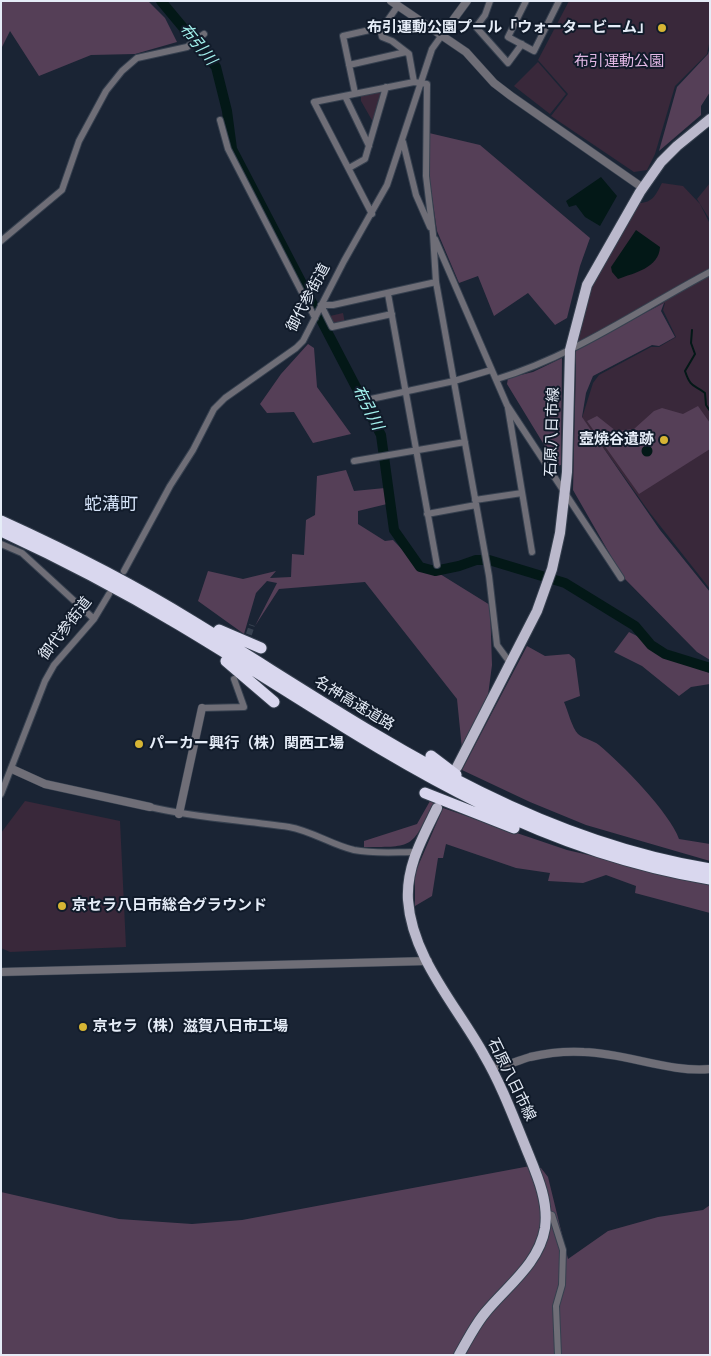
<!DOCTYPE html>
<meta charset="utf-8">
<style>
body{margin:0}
#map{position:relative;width:711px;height:1356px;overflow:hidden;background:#1a2434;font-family:"Roboto Condensed",sans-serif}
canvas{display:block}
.frame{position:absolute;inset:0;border:2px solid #e5ecf7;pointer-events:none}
</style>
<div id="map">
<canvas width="711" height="1356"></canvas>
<div class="frame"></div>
</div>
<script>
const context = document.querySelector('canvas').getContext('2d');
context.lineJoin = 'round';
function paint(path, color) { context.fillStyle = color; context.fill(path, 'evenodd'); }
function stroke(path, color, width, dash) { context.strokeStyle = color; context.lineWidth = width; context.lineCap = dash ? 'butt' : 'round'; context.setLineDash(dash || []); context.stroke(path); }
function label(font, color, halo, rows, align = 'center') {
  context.font = font + ' "Roboto Condensed","Noto Sans JP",sans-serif'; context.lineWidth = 4; context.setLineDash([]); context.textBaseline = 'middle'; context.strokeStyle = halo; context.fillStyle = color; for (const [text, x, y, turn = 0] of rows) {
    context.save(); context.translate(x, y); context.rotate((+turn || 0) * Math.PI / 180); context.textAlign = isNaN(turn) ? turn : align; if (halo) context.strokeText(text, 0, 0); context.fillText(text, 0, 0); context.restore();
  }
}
paint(new Path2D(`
 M569 1H710V39L707 54 675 86 655 154 647 170 634 172 551 116 568 94 538 60Z
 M538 62 566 94 550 114 514 86Z
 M380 91 381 95 373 122 361 101V95Z
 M662 183 683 186 700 204 710 224V589L650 513 582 418 593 383 599 375 651 347H659L676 337 663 310 665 303 576 344 585 304 596 274 639 203C653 203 656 194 662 183Z
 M710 183V220L697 199Z
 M343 313 345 323H333L330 316Z
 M25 801 120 821 126 947 10 952 1 948V833Z`), '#39283a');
paint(new Path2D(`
 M1 1H148L165 18 177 42 135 54 91 55 39 76 10 31 1 49Z
 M710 47V92L701 106V115L659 151 677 87 708 54Z
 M429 133 480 145 590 238 580 266 567 318 555 325 528 293 494 316 478 276 459 283 437 231 429 176Z
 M664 303 661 311 675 337 659 346 652 345 593 376 586 393 582 417 660 530 710 592V660L697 652 623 577 573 490 576 365 574 350Z
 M308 344 314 348 317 387 351 434 313 443 294 412 267 413 260 404 281 374Z
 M562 358 561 465 557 466 507 384 508 378 533 372Z
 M698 406 710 423V449L639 494 587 421 597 416 616 431 634 429 654 411 662 408 683 414Z
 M346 470 354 491 385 488 387 504 358 511V524L385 541 393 540 424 572 440 574 490 605 492 665 487 703 462 749 457 699 365 582 279 589 255 626 277 583 267 581 256 593 244 634 198 601 208 571 243 579 276 571 270 578 291 577 292 554 304 555 306 520 315 515 317 476Z
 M629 632 661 648 710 664V684L691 687 679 696 642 666 614 652Z
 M527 646 545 656 569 654 575 659 580 696 564 702C568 711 572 728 578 734 584 739 593 740 599 745 621 763 670 813 679 839L710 844V861L586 825 530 802 462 770Z
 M430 801 434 803C411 848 415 847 364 847V841L417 824Z
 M443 808 567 850 710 883V913L635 893 636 886 606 875 583 883 548 881 550 873 516 868 446 844 443 858H438L432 896 415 906V873Z
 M530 1166 541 1168 548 1177 568 1259 608 1231 658 1217 703 1210 710 1205V1355H1V1192L119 1219 192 1224 242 1220Z`), '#553f57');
paint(new Path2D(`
 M601 177 617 196 600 226 585 217 576 205 569 207 566 201Z
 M636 230 660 247C659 268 634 273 618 279L612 272 611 267Z
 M641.5 451a5.5 5.5 0 1 1 11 0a5.5 5.5 0 1 1-11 0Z`), '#031817');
stroke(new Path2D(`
 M692 330 691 343 695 354 685 371C691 389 694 384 705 393L706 405 710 411`), '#031817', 2);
stroke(new Path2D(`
 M161 1 216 67 227 111 232 149 381 435 394 530 420 567 435 571 459 566 476 560H489L565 583 635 626 651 645 665 654 710 668`), '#031817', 10);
stroke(new Path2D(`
 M246 643 252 625`), '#384251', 6, [6, 3]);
const minor = new Path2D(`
 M490 1 485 15 476 27 508 63 522 44
 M526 1 508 37 534 51 559 1
 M380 28 382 37 392 41 409 54 414 82
 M349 65 406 52
 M355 93 343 36 383 27 397 7
 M345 96 369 146
 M220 120 228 149 315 318
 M403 142 416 195 430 227
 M349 168 365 159 386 87
 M372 214 314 102 414 82 427 84 426 176 433 234 436 282 489 576 497 645 511 664
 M435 239 507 405 621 578
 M1 241 62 190 79 141 106 91 122 71 137 58 187 47 204 34
 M388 294 437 565
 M392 314 332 327 321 305H333L436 282
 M497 379C574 356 640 309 710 272
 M371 399 454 381 491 370
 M508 408 532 552
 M354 461 465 442
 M475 500 522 493
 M427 514 476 505
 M1 544 22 553 94 619
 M124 571 170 486 193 450 214 409 225 398 296 348 303 341 344 261 387 185 432 49 442 35
 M202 708 244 707 234 679
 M1 794 45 681 54 665 94 619 109 594
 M150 807C196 818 243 820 289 827 312 831 332 845 354 850 374 854 395 852 415 852
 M545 1213 552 1215 563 1250 562 1285 556 1306 558 1355`);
const tertiary = new Path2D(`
 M391 1 466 52 494 83 511 96 643 188
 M442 35 467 1
 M12 769 45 784 150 807
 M179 814 202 708
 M1 972 428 961
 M490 1065C505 1068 516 1061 530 1057 547 1053 567 1051 584 1052 626 1053 670 1073 710 1069`);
const primary = new Path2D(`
 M457 767 537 611 552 569 560 533 567 472 570 350 587 285 640 192 661 162 677 146 710 119
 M437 808C423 837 406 866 408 900 412 958 457 1006 484 1055 501 1084 513 1116 526 1148 536 1173 549 1200 545 1228 539 1264 507 1286 485 1313 475 1325 467 1341 459 1355`);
const motorway = new Path2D(`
 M1 521C67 551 131 583 192 621 358 722 513 837 710 869
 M1 531C62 559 121 590 178 624 353 728 501 845 710 879
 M219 630 261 648
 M226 661 274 702
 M431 756 456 775
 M425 793 514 828`);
stroke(minor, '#36404f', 8);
stroke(tertiary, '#36404f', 9);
stroke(primary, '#36404f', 12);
stroke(motorway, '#36404f', 13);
stroke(minor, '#6f6e77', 6);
stroke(tertiary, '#6f6e77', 8);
stroke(primary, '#bbb9cc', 10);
stroke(motorway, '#d9d7ee', 11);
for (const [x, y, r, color] of [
 [662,28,5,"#d6b534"],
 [664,440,5,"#d6b534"],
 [139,744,5,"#d6b534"],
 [62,906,5,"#d6b534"],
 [83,1027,5,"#d6b534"]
]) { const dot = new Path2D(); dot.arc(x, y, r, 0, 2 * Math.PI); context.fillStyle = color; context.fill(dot); stroke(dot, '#111b2a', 2); }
label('bold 15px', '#e5ecf7', '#111b2a', [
 ["布引運動公園プール「ウォータービーム」",652,28,"right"],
 ["壺焼谷遺跡",654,440,"right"],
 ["パーカー興行（株）関西工場",149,744],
 ["京セラ八日市総合グラウンド",72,906],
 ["京セラ（株）滋賀八日市工場",93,1027]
], 'left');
label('15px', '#e2b8e5', '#111b2a', [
 ["布引運動公園",619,62]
]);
label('15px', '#e5ecf7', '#111b2a', [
 ["御代参街道",309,298,-62],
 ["石原八日市線",553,432,-88],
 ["御代参街道",66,629,-52],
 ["名神高速道路",354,704,31],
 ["石原八日市線",511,1080,64]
]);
label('italic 16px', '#a3f2ee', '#111b2a', [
 ["布引川",197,45,51],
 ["布引川",367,408,63]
]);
label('18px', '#d4e2f7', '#111b2a', [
 ["蛇溝町",111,505]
]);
</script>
